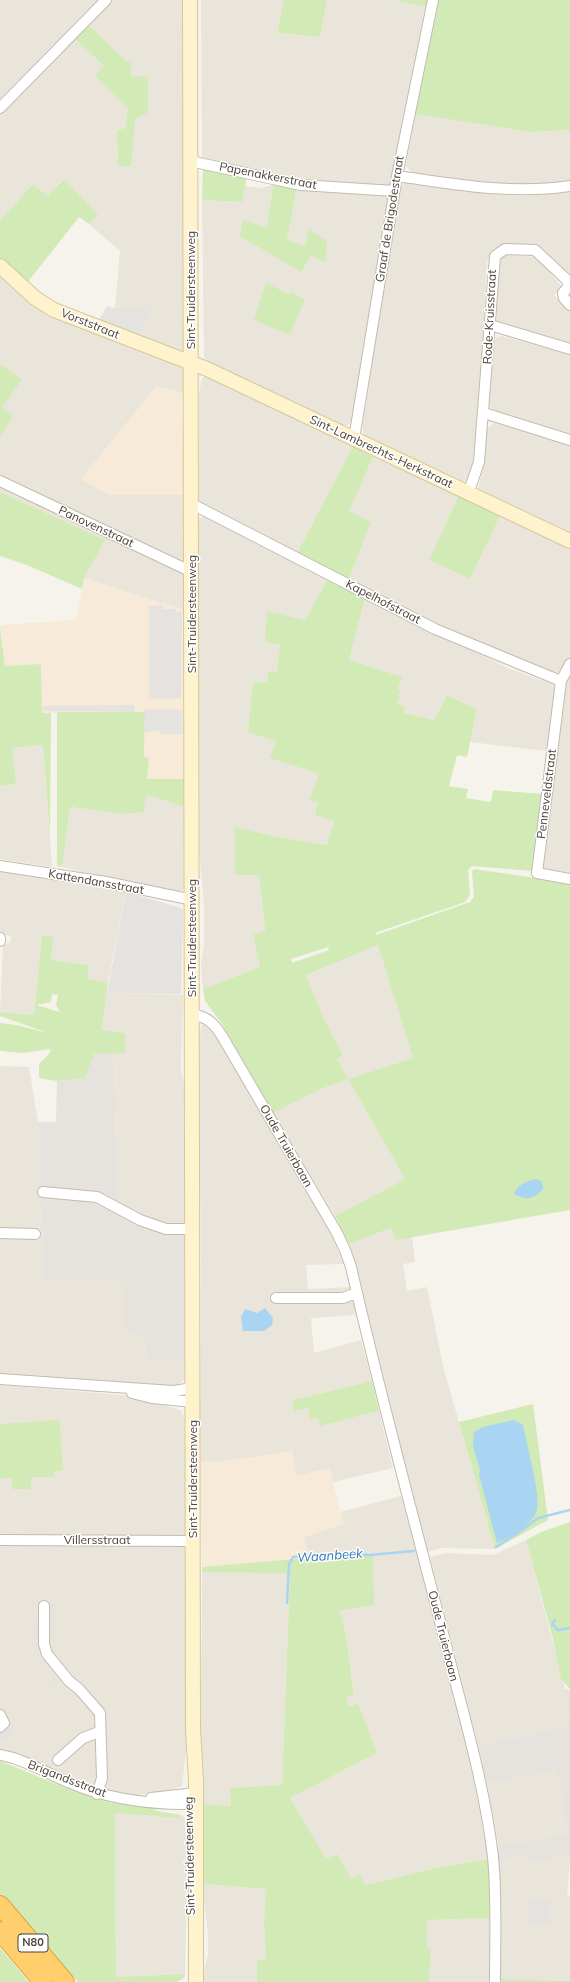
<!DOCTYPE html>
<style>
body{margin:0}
canvas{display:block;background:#f6f3ec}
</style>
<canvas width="570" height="1982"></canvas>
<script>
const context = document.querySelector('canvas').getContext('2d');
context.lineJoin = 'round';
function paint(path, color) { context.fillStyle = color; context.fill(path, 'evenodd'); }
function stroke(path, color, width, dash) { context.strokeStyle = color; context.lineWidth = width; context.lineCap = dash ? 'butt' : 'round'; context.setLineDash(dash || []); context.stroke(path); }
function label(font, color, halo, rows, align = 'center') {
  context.font = font + ' Mulish,sans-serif'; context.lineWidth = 3; context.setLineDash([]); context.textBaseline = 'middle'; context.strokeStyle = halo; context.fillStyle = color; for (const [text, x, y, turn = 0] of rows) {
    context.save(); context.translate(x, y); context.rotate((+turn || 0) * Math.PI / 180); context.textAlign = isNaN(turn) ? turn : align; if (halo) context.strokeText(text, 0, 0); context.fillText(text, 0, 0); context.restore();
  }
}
paint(new Path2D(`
 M0 0H101L0 103Z
 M113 0H185V349L182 351 140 338 150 308H115L120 251 89 224 97 215 63 179 46 197 33 184 0 221V114L75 39 104 66 94 75 128 109 125 128 117 130 118 166H131V76L126 61 89 25Z
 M201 0H284L277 33 320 37 327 0H393L427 7 390 187 302 182 202 160Z
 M415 114 530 132 570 130V184L502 187 420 176 410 171 406 166Z
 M406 182 490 194 521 196 570 191V279L540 246 494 248 490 253 487 263 482 358 473 466 469 479 467 481 461 482 372 442 364 437 363 433V423L399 195 402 185Z
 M273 185 267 228 325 263 308 229 305 246 287 240 297 187 387 195 388 198 353 421 348 425 339 426 206 361 204 357 202 200 242 202 245 186 261 188ZM266 284 290 294 305 299 301 306Z
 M505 255 537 257 562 287 554 295 570 311V346L494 322 498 263Z
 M0 274 24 296 180 363 185 368 184 393 156 387 81 479 110 495H185L186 611 84 578 104 540 0 492V438L13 416 1 408 22 379 0 364Z
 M502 336 570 355V434L501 415 491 408 489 405 493 344 497 337Z
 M209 376 353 446 297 553 199 502V394L202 378Z
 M494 423 570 444V535L478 490 482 469 487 429Z
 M373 457 459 495 429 560 470 579 501 514 570 546V658L564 670 556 673 494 651 447 630 349 579 371 522 348 511Z
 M209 515 329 577 305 620 267 611 280 644 277 675 267 682 253 683V690L277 741 271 758 319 774 318 803 334 821 327 845 278 837 235 827 259 875 265 932 253 935 260 967 203 989 201 964 204 946V904L198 840V520L202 517Z
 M365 598 510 669 552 684 556 688V696L546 751 470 742 477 709 447 695 434 720 404 713 397 704 401 690 349 660Z
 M570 675V875L544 870 541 864 565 684Z
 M43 745 52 867 0 859V786L15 784 12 748Z
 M146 795 186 807 184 889 177 893 170 892 62 867 69 807 124 814 144 812Z
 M0 869 126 891 108 983 87 978 89 965 51 960 42 936 34 1015 0 1012 3 945 10 942 11 936 0 934Z
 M378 945 413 1058 348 1079 405 1179 335 1216 273 1113 321 1089 348 1079 337 1059 343 1055 324 1019 306 975Z
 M106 993 183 995 181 1068 186 1095 187 1224 175 1227 163 1225 117 1203 114 1053H125V1033L100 1030Z
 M206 1024 217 1036 332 1235 344 1264 306 1265 308 1289 351 1287 356 1315 311 1318 314 1353 361 1340 372 1381 293 1400 294 1411 308 1408 318 1418 320 1426 379 1411 393 1468 333 1482 329 1468 296 1476 292 1451 227 1461H200L201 1267 199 1052 201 1026Z
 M0 1066 29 1067 38 1122 44 1280 127 1282 125 1332H138L145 1342 147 1361 185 1363 184 1379 178 1385 173 1386 0 1375Z
 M391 1228 396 1240 412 1236 415 1262 403 1264 407 1291 427 1287 443 1366 495 1549 442 1548 427 1552 383 1383 359 1278 349 1244Z
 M0 1385 133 1396 180 1410 184 1416 187 1531 185 1537 0 1536V1478H12V1489L31 1488V1477H54V1471L63 1469 60 1421 0 1424Z
 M401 1496 450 1674 484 1825 489 1859 432 1869 365 1885 351 1879 326 1860 290 1798 377 1753 348 1706 347 1696 354 1695 347 1641 340 1610 373 1556 346 1555 308 1556 304 1537 343 1524 340 1512Z
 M526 1540 565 1689 569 1721 563 1727 478 1745 430 1557 446 1553 493 1555Z
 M0 1544 186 1545 187 1742 182 1786 166 1792 136 1795 109 1792 17 1755 0 1750Z
 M202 1572H290L282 1785 231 1788V1806L204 1804 201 1731Z
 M556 1768 568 1834 501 1845 498 1842 487 1784Z
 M115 1813 179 1818 181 1815 185 1818 187 1859 185 1974 116 1977Z
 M519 1857 536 1861 570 1857 567 1896H570V1981L501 1979 499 1865 506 1859Z
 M202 1884 266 1889 264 1921 266 1959 257 1961V1982H203L205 1966 208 1955V1934Z
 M490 1918 491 1982H429L431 1949H427L426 1920Z`), '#eae5da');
paint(new Path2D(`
 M156 387 184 393 181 406 185 463V495H110L81 479Z
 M84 578 186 611 185 779H147L149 758 144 757 145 712 42 713 41 664 5 666 1 625 76 620Z
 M292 1451 296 1476 329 1468 344 1524 304 1537 308 1556 295 1559 202 1567 200 1461H227Z`), '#f7ead8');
paint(new Path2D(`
 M114 1053 117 1203 163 1225 175 1227 187 1224 185 1363 147 1361 145 1342 138 1332H125L126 1282 44 1280 38 1122H56L57 1081 85 1078 94 1054Z
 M565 1689 570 1690V1857L536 1861 519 1857 506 1859 499 1865 498 1842 501 1845 568 1834 556 1769 487 1784 478 1745 563 1727 569 1721Z`), '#e6e2dd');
paint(new Path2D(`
 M284 0H327L320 37 277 33Z
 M393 0H428L427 7Z
 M439 0H570V130L530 132 415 114Z
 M89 25 126 61H131V76L148 77V112L135 119 131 166H118L117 130 125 128 128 109 94 75 104 66 75 39Z
 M203 168 247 176 242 202 202 200Z
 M64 179 98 215 89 224 79 217 27 283 0 258V221L33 184 47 196Z
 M273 185 297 187 287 240 305 246 308 229 327 241 325 263 311 255 301 272 240 236 243 220 267 228Z
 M266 283 289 294 291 292 305 299 290 335 254 320Z
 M0 364 22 379 2 408 13 416 0 438Z
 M353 446 373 457 349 511 371 522 349 579 297 553Z
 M0 492 105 540 84 578 82 589 27 565 0 556Z
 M459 495 501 514 470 579 429 560Z
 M329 577 365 598 349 660 402 677 398 689 401 690 397 704 405 706 404 713 434 720 447 695 477 709 467 757 457 755 449 786 468 789 466 798 491 802 493 790 542 794 532 871 472 866 468 870 470 895 465 902 375 933 376 935 470 902 474 897 472 871 474 869 570 883V1210L396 1240 391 1228 349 1244 335 1216 405 1179 348 1079 321 1089 273 1113 222 1024 205 1001 203 989 260 967 253 935 265 931 259 875H235V827L278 837 327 845 334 821 315 815 318 803 310 800 319 774 270 758 276 741 248 732 253 683 267 682 268 673 272 670 277 674 280 644 265 642 267 611 305 620ZM378 945 413 1058 348 1079 337 1059 343 1055 324 1019 306 975ZM328 947 329 950 292 963 291 959Z
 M0 625 5 666 41 664 42 713H51L50 836 43 745 12 748 16 784 0 786Z
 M57 712H145L144 757 149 758 147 779H185L186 807 146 795 144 812 124 814 70 807 62 867 57 866Z
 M42 936 53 937 51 960 89 965 87 978 108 983 101 1030 125 1033V1053L94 1054 85 1078 57 1081 39 1078V1064L49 1054 51 1049 23 1053 0 1051V1023L16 1025 48 1033 0 1016V1012L34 1015ZM52 994 58 995 56 1005 60 1012 36 1005 51 1002Z
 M372 1381 379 1411 320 1426 318 1418 310 1420 308 1408 294 1411 293 1400Z
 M533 1404 548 1520 495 1549 459 1422Z
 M60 1420 63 1470 54 1471V1477H31V1489H12V1478H0V1424Z
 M570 1522V1689L561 1679 552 1635 526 1540 541 1532Z
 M346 1555 373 1556 374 1605 340 1610 347 1641 354 1695 347 1696 348 1706 358 1704 377 1753 290 1798 326 1859 337 1854 351 1879 360 1874 365 1885 432 1869 489 1859 490 1918 427 1920V1949H431L429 1982H257V1960L266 1959 264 1921 266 1889 202 1884 204 1804 231 1806 230 1788 282 1785 290 1573 202 1572V1567L295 1559 308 1556Z
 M0 1761 76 1792 111 1803 148 1806 157 1811 181 1815 179 1818 115 1813 116 1977 185 1974 184 1978 177 1982H78L0 1894Z
 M0 1948 29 1982H0Z
 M501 1979 570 1981V1982H502Z`), '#d2eab5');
paint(new Path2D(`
 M107 306 115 308H150L140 338 99 320Z
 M163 605V609H176V612H182L181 698 149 699V606Z
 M134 705V712L43 711 42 706Z
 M145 709 182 710 183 734H160L159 731 144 732Z
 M126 892 178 907 183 910 181 994 107 993Z
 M47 1603H54V1638H48Z
 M34 1622H40V1641H34Z
 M54 1677 58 1682 49 1690 45 1686Z
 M13 1722 17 1727 0 1743V1734Z
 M529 1900H550V1924H529Z`), '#e5e3e0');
paint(new Path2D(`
 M537 1179 542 1182 543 1189C534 1199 527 1201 514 1194 517 1184 528 1181 537 1179Z
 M265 1308 273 1318 272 1325 264 1331H243L241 1317 245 1309 257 1313Z
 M514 1420 523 1425C526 1441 543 1502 536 1513 528 1527 512 1536 497 1543L479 1475 480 1470 473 1446 474 1432 483 1427Z`), '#a9d4f2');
stroke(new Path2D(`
 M496 1547 519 1532 538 1518 570 1510
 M287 1603 289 1564 293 1557 308 1555H370L414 1551
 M555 1620 552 1624 558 1630 570 1628`), '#a9d4f2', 2.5);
const street = new Path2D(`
 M0 108 106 0
 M190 161 301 185 394 191
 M397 176C455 184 511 195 570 186
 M490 325 570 349
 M484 413 570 440
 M354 439 397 176 433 0
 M0 481 192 572
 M468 494 479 462 495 256 505 249 535 250 566 279 569 286 563 293 564 298 570 305
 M192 504 435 629 561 681 570 664
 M561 681 537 873 570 879
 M0 866 106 882 193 900
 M0 941V938
 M192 1014C207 1017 214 1023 222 1036L337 1233 345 1250 351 1267C380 1395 415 1522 447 1649 464 1717 485 1787 493 1857 497 1898 495 1941 495 1982
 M43 1192 97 1197 140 1220 166 1229H193
 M0 1233 35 1234
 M276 1298H343L351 1295H357
 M0 1379 173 1391 193 1388
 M132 1393 152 1398 193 1402
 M0 1540 193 1541
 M44 1606V1644L47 1654 69 1681 79 1689 100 1713 102 1778 97 1794
 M0 1715 4 1723 0 1727
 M0 1755C24 1759 46 1773 68 1782 109 1800 152 1805 196 1804
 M58 1760 83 1738 99 1732
 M151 1798 196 1793`);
const secondary = new Path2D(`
 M190 0 193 1729 196 1781V1982
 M0 266 35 298 54 310 207 369 570 541`);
const highway = new Path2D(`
 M0 1905 65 1982
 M0 1931 43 1982`);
stroke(street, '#c2bbae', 12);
stroke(secondary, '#d6c79b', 16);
stroke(highway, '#e0a43c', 20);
stroke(street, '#fff', 10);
stroke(secondary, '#fff3cd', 14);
stroke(highway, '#ffcf6e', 18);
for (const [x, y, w] of [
 [33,1943,30]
]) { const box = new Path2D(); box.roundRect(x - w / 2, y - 9, w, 18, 3); context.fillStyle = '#fff'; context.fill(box); stroke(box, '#4b4439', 1); }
label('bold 11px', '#4b4439', null, [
 ["N80",33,1943]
]);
label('12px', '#4b4439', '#fff', [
 ["Papenakkerstraat",268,176,11],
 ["Graaf de Brigodestraat",390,219,-81],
 ["Sint-Truidersteenweg",191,290,-90],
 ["Rode-Kruisstraat",490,317,-87],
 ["Vorststraat",90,324,22],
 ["Sint-Lambrechts-Herkstraat",381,452,25],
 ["Panovenstraat",96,527,25],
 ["Kapelhofstraat",383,602,27],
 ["Sint-Truidersteenweg",192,614,-90],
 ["Penneveldstraat",547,794,-83],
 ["Kattendansstraat",96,882,10],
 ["Sint-Truidersteenweg",192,938,-90],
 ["Oude Truierbaan",286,1146,60],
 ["Sint-Truidersteenweg",193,1479,-90],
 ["Villersstraat",97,1540],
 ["Oude Truierbaan",443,1636,76],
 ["Brigandsstraat",67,1779,21],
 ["Sint-Truidersteenweg",190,1856,-91]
]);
label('italic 13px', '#2e7ab2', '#fff', [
 ["Waanbeek",330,1556,-4]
]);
</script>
